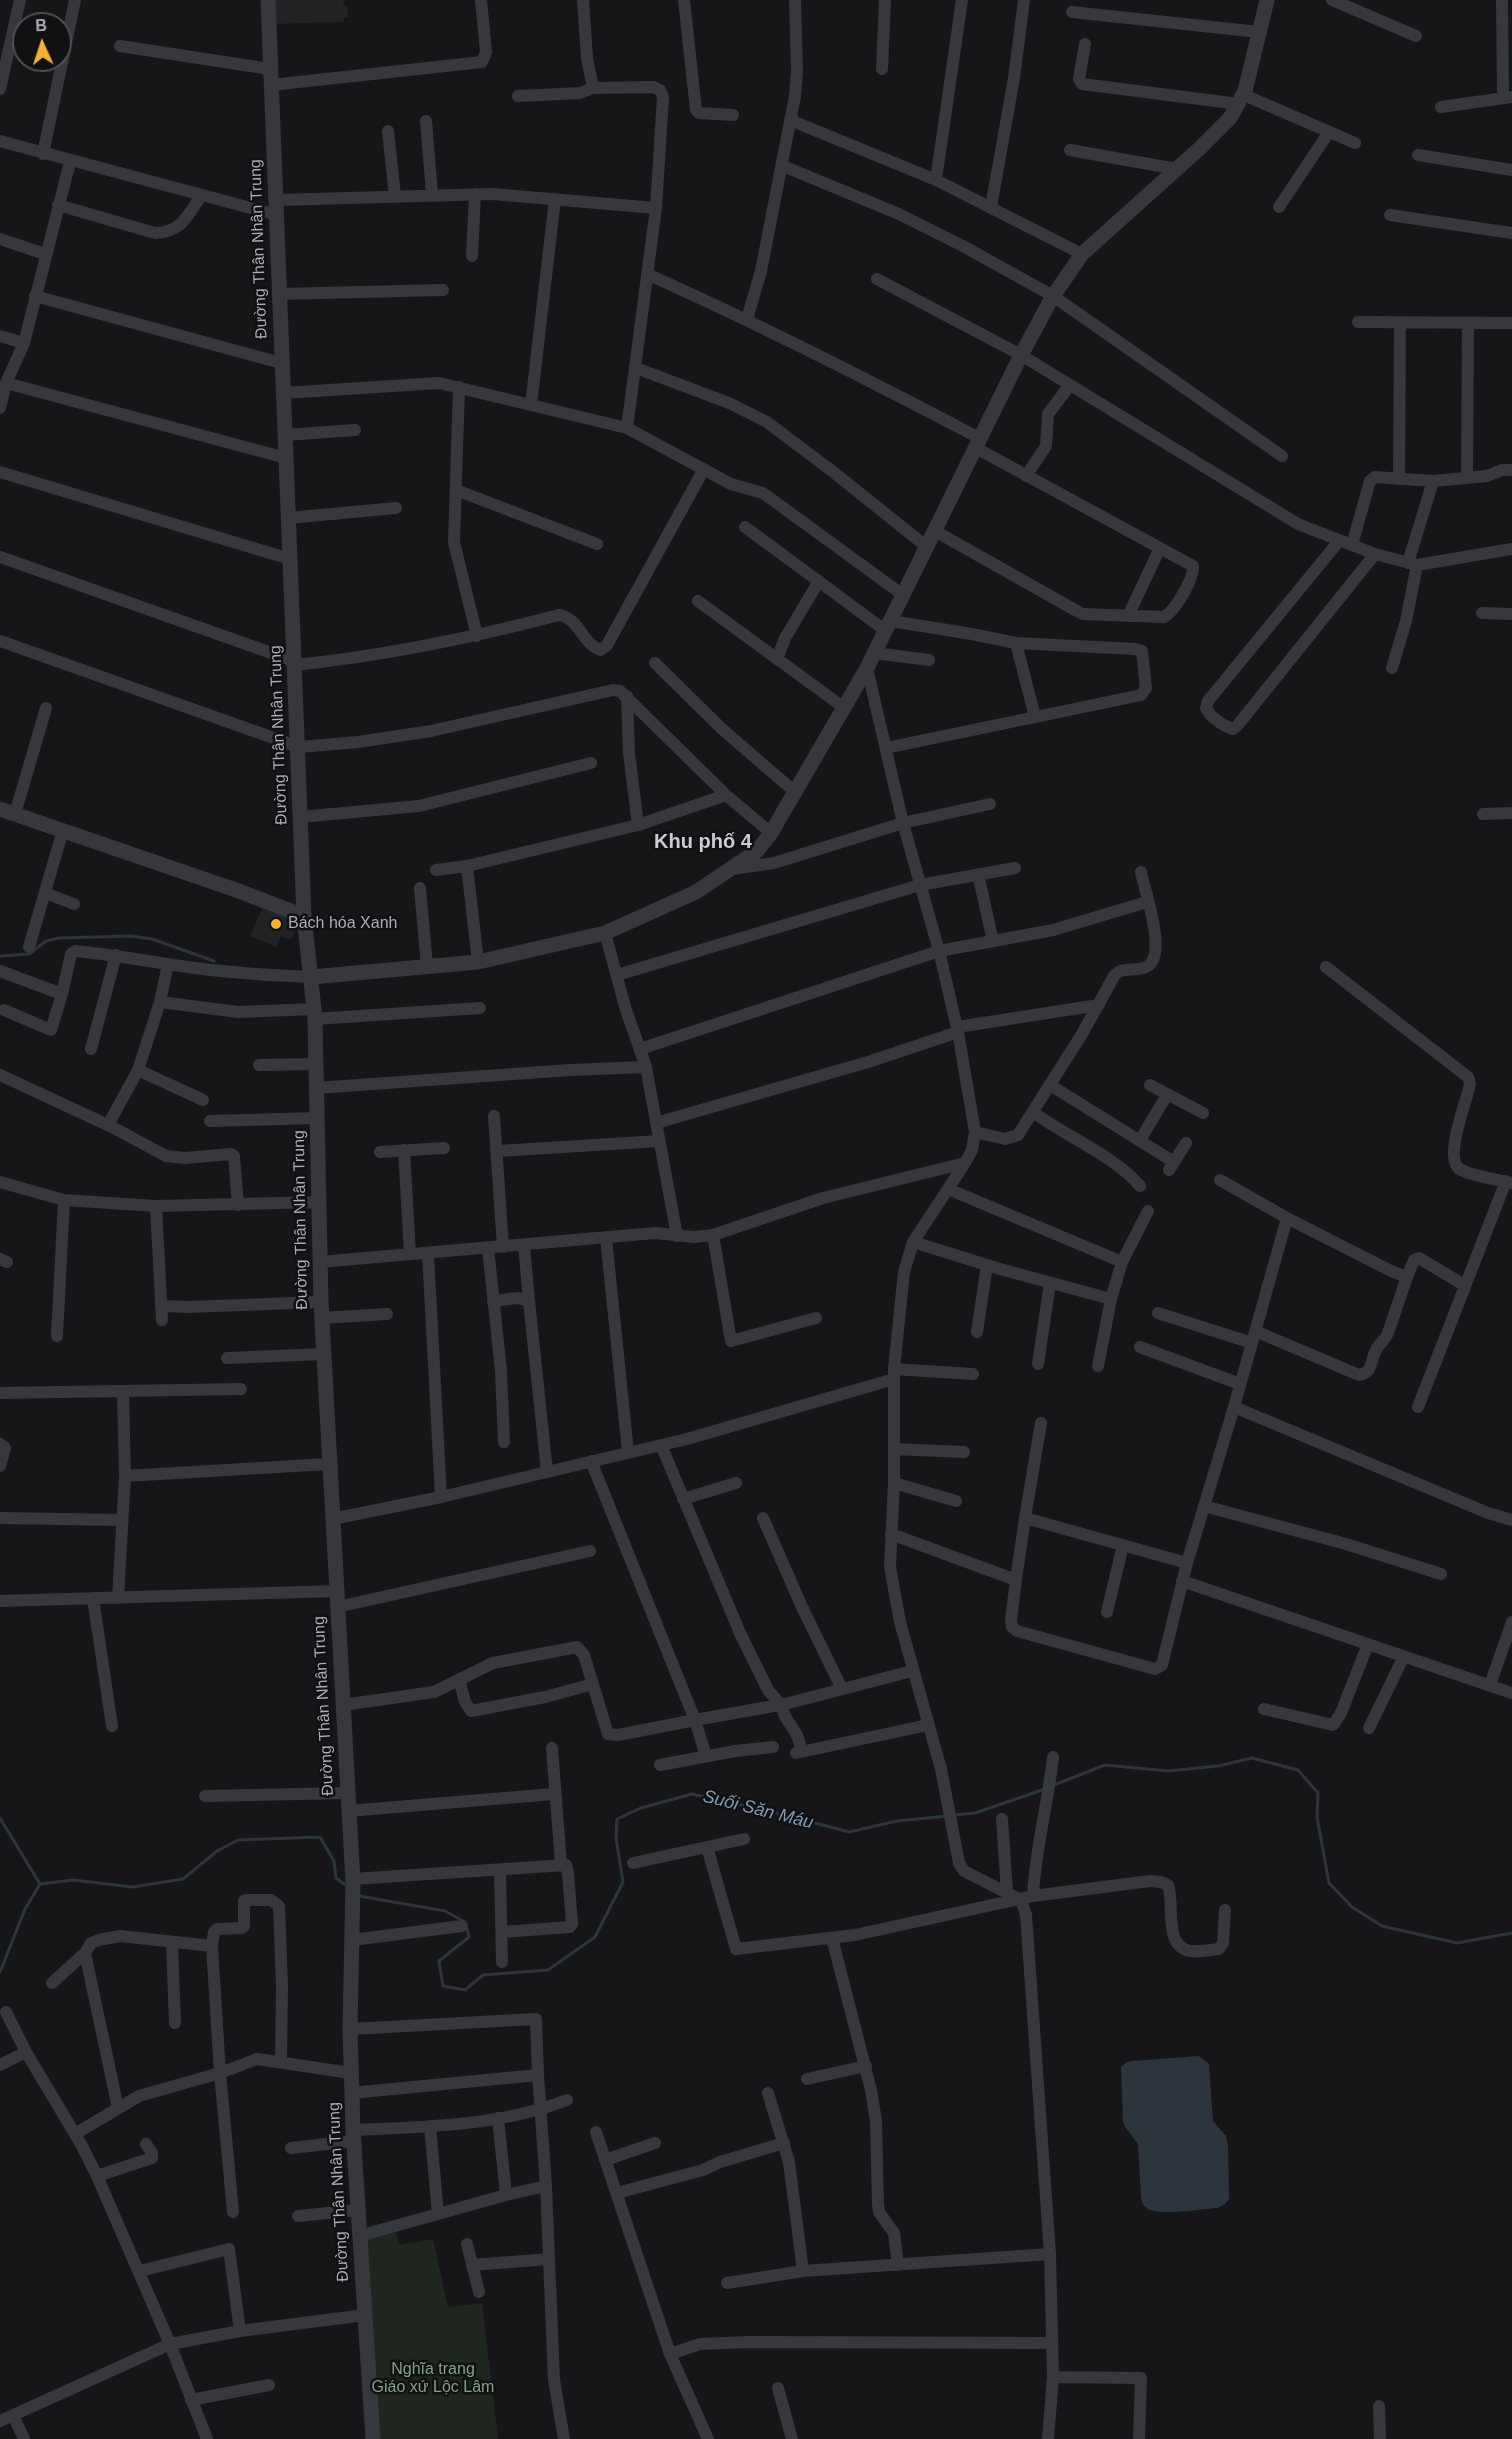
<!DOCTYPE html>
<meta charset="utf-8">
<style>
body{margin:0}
#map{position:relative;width:1512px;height:2439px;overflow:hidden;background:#161618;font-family:Helvetica,sans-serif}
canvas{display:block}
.north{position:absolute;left:12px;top:12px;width:60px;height:60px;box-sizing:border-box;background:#111113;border:2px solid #4d4f55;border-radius:50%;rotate:357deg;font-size:16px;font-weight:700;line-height:24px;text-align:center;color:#a8adb8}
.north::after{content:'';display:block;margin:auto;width:21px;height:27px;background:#f2b134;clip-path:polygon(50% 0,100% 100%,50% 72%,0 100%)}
</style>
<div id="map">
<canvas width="1512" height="2439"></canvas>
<div class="north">B</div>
</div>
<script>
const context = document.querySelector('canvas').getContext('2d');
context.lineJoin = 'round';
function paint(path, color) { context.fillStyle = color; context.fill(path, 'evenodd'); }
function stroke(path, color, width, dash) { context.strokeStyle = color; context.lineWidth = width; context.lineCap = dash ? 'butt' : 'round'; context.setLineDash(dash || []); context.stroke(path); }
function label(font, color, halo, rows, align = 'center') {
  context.font = font + ' Helvetica,sans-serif'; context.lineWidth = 5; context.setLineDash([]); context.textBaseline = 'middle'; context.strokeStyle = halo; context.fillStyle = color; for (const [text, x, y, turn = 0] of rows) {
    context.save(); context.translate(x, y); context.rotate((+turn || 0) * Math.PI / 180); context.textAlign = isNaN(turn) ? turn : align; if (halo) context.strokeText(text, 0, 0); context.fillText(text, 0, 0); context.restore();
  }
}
paint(new Path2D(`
 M274 0H343L344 5H347L348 17H344V22L274 24Z
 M263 906 299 920 291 940 281 936 276 947 250 936Z`), '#222225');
paint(new Path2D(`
 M395 2228 400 2245 433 2239 448 2307 482 2303 498 2439H379L366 2239Z`), '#1e261f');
paint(new Path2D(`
 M1199 2056 1209 2064 1213 2121 1226 2136 1228 2145 1229 2199 1224 2205 1217 2208C1201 2209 1161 2216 1148 2209 1143 2206 1142 2202 1141 2197L1138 2144 1126 2128 1123 2122 1121 2067 1127 2062 1132 2061Z`), '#2c353c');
stroke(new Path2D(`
 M0 956 29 954 46 941 59 938 131 936 152 939 214 961
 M1054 1785 1105 1765 1168 1771 1218 1766 1252 1758 1298 1770 1318 1793 1317 1817 1329 1883 1352 1907 1382 1926 1457 1943 1512 1933
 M954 1815 975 1813 1045 1789
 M0 1818 40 1884
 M359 1896 445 1911 465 1922 469 1937 439 1961 443 1986 465 1990 483 1975 548 1970 595 1937 623 1882 616 1838 617 1819 641 1808 692 1794 781 1814 849 1832 897 1821 947 1816
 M0 1972 25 1909 40 1884 73 1880 133 1887 183 1879 217 1851 238 1840 320 1837 334 1861 336 1878 347 1886`), '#2c353c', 3);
stroke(new Path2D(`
 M583 0 587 58 593 88 653 87 660 90 663 97 656 208 627 428
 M684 0 696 110 699 113 733 115
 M1332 0 1416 36
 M1502 0 1503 98
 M1072 12 1259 32
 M1085 44 1079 79 1082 84 1239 104
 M120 46 270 69
 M882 69 885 0
 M271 85 482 62 486 52 481 0
 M0 89 20 0
 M1244 95 1355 143
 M518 96 580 93 593 88
 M1441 107 1512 97
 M790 120 936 180 1082 254
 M426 121 432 194
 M388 131 395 196
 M0 141 277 215
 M1070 150 1177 169
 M43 154 75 0
 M1418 155 1512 170
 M783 166 899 214 963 246 1053 296 1282 456
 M936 180 962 0
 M276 200 492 194 656 208
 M58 205 155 233C182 232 187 216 201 196
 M991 207 1014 78 1024 0
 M1279 207 1329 132
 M1390 215 1512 233
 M0 239 45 254
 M472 256 475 194
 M647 274C761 325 871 381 981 439
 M877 279 1021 355 1298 524 1375 554 1417 565 1512 549
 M279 294 443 290
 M35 296 281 363
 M747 319 761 271 795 96 797 71 795 0
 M1358 322 1512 323
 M0 336 24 343
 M636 368 729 403 767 422 832 471 927 547
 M6 383 286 458
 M459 387 454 542 477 636
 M283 393 439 383 627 428 731 484 763 493 903 595
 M531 405 555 199
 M0 408 6 383 24 343 70 162
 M285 435 355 430
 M0 472 290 559
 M1026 476 1046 446 1048 414 1070 385
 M1467 478 1468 323
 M1399 479 1400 323
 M456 490 597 544
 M288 518 396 508
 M745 527 886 631
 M935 531 1075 610 1083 614 1164 617C1175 611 1194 579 1193 566L976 448
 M1339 541 1208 701 1206 708C1210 717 1223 726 1233 729L1237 726 1375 554
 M1352 545 1370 481 1375 477 1433 481 1487 476 1502 470H1512
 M0 557 294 661
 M1408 563 1433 481
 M698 601 843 707
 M1482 613 1512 614
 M1128 616 1160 548
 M0 641 299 747 358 742 431 731 613 690 620 691 726 795 771 833
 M1016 643 1035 717
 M874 653 929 660
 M777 659 785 638 819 581
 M655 663 722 729 795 792
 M294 665C384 656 471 638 559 615 580 618 582 645 601 650L607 645 704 469
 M867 668 903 823 939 951 958 1032 975 1132 972 1150 965 1163 913 1242 904 1272 894 1369V1483L890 1567 900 1622 941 1769 959 1863 964 1871 1021 1900 1026 1915 1050 2254 1053 2377 1048 2439
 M1392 668 1406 621 1417 565
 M627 696 629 753 638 825
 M886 748 1127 698 1141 695 1146 688 1142 651 1135 649 1016 643 972 634 891 621
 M15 814 46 708
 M1483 814 1512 813
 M300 817 419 806 591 763
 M467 866 478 962
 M732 869 774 863 903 823 990 804
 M436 870 467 866 638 825 726 795
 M978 874 993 941
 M420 888 427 966
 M45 893 74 904
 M605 933 626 1010 646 1067 677 1236
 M29 947 63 830
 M1326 967 1468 1077 1470 1084C1467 1101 1442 1160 1461 1170 1476 1177 1496 1179 1512 1183
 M0 971 62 994 71 954 75 951C107 954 137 959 167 964 215 972 263 975 311 977
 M617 975 920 885 1015 868
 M160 1002 238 1012 314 1009
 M4 1010 51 1030 62 994
 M315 1019 480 1008
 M957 1027 1099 1005
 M91 1049 116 955
 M640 1049 939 951 1053 930 1147 902
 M259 1065 316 1064
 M138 1070 203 1100
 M0 1075 112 1127 166 1156 185 1158 231 1154 234 1156 238 1205
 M1050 1085 1174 1162
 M1150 1085 1203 1113
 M316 1088 570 1070 646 1067
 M1033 1112C1068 1138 1112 1154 1140 1186
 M494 1116 503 1247
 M210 1121 317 1118
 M656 1123 868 1062 958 1032
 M108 1125 138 1070 160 1002 168 964
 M975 1132 1005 1139 1018 1135 1082 1034 1114 976C1123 965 1137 973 1148 966 1167 953 1145 892 1141 872
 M1140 1140 1167 1095
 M404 1150 410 1254
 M498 1151 660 1141
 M380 1152 444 1148
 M1169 1170 1186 1143
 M1220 1180 1287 1218 1391 1271 1407 1277 1414 1260 1419 1258 1464 1285
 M0 1182 64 1200 156 1206 319 1202
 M948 1189 1122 1262
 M156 1206 162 1320
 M713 1235 731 1341 816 1318
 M606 1238 628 1452
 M913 1242 1000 1269 1111 1299
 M524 1245 529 1301
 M488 1248 501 1371 504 1442
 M428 1253 441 1497
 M0 1259 7 1262
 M319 1262 655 1233 694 1237 713 1235 823 1198 965 1163
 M493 1301 518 1298 529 1301 547 1472
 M161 1306 189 1307 321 1302
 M1158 1313 1252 1343
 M322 1318 387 1314
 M1255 1331 1359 1375C1373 1373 1370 1361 1376 1350 1379 1344 1385 1340 1388 1333L1407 1277
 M977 1332 987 1265
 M57 1336 64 1200
 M1140 1347 1240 1384
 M227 1358 323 1354
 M1038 1364 1050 1283
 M1098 1366 1111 1299 1122 1262 1148 1211
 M894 1369 973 1374
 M0 1393 241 1389
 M1234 1407 1488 1513 1512 1520
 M1418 1407 1506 1181
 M0 1444 5 1448 0 1466
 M661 1445 740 1633 768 1690 781 1705 786 1718 797 1735 802 1751
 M894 1449 964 1452
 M591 1461 695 1720 785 1704 912 1671
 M125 1476 328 1464
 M894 1483 956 1501
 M683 1499 736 1483
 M1204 1506 1346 1544 1441 1574
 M0 1518 122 1520
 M763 1518 802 1607 842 1689
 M1025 1518 1041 1423
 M332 1519 441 1497 687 1439 894 1379
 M891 1534 1016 1580 1025 1518 1187 1563
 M1016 1580 1011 1620 1012 1627 1017 1631 1155 1669 1162 1665 1187 1563 1234 1407 1287 1218
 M1182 1581 1512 1693
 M93 1598 112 1726
 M118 1598 125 1476 123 1393
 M0 1601 336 1591
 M337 1607 590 1551
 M1107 1612 1123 1545
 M459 1679 465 1702 471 1711 545 1697 593 1684
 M1490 1685 1512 1622
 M343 1705 434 1692 493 1663 577 1647 584 1655 608 1734 618 1735 695 1720 706 1756
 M1264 1709 1333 1725 1341 1713 1368 1644
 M1369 1728 1404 1656
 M552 1748 561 1864
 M796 1753 928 1725
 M660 1765 735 1751 773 1747
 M205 1796 347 1793
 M348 1811 554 1794
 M1002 1819 1007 1892
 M707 1847 736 1949 855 1935 1033 1896 1150 1881 1161 1882 1168 1885C1175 1905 1163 1946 1190 1951 1199 1952 1210 1950 1219 1949L1223 1943 1225 1910
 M633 1863 744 1839
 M500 1869 502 1962
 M353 1879 566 1865 568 1873 572 1924 570 1927 502 1932
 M1033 1896C1035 1850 1048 1804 1053 1757
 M832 1938 871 2090 876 2121 878 2204 879 2212 894 2233 898 2265
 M352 1940 462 1926
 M172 1942 175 2023
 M85 1953 118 2108
 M52 1983 85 1953 91 1943 99 1940 120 1936 212 1946
 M6 2012 26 2052 82 2146 97 2176 170 2344 207 2439
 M350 2029 536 2019 538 2075 351 2093
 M0 2065 26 2052
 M538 2075 546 2186 554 2380 564 2439
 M807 2079 866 2066
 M768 2093 789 2162 803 2271
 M498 2118 506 2195
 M430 2126 438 2214
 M353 2130C424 2127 500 2126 567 2100
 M596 2132 670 2354 708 2439
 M75 2134 139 2096 220 2073 257 2059 351 2073
 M291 2148 353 2141
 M605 2160 655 2143
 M97 2176 152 2158V2153L146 2144
 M617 2193 703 2170 720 2162 784 2143
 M233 2212 220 2073 212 1946 214 1932 217 1929 242 1928 244 1926V1901L247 1900H271L279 1906 282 1986 281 2061
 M298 2216 358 2210
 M359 2236 506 2195 546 2186
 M467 2244 479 2292
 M472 2265 549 2259
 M140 2271 229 2249 240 2331
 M727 2283 803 2271 1050 2254
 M670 2354 700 2344 751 2342 1051 2343
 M1053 2377 1141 2378 1139 2439
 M778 2388 792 2439
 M191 2400 269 2385
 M1379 2406 1380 2439
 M13 2415 24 2439
 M0 2421 170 2344 240 2331 365 2315`), '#37383d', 12);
stroke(new Path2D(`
 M268 0 304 916 315 1019 321 1302 353 1882 350 2029 353 2130 373 2439
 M0 809 236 890 304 916
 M311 977 478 962 605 933 696 892 757 851 771 833 867 668 1021 355 1053 296 1082 254 1199 149 1230 118 1245 91 1267 0`), '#37383d', 15);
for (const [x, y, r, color] of [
 [276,924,6,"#f2b134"]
]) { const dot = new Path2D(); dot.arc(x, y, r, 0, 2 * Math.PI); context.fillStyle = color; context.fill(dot); stroke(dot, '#111113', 2); }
label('16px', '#a8adb8', '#111113', [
 ["Đường Thân Nhân Trung",259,249,-92],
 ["Đường Thân Nhân Trung",279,735,-92],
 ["Đường Thân Nhân Trung",301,1220,-91],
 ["Đường Thân Nhân Trung",324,1706,-93],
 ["Đường Thân Nhân Trung",339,2192,-93]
]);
label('16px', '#a8adb8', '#111113', [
 ["Bách hóa Xanh",288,924]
], 'left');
label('16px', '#7fa381', '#111113', [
 ["Nghĩa trang",433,2370],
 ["Giáo xứ Lộc Lâm",433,2388]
]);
label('italic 18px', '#7f9bb3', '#111113', [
 ["Suối Săn Máu",758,1810,14]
]);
label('bold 20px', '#c9ccd4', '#111113', [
 ["Khu phố 4",703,842]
]);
</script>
